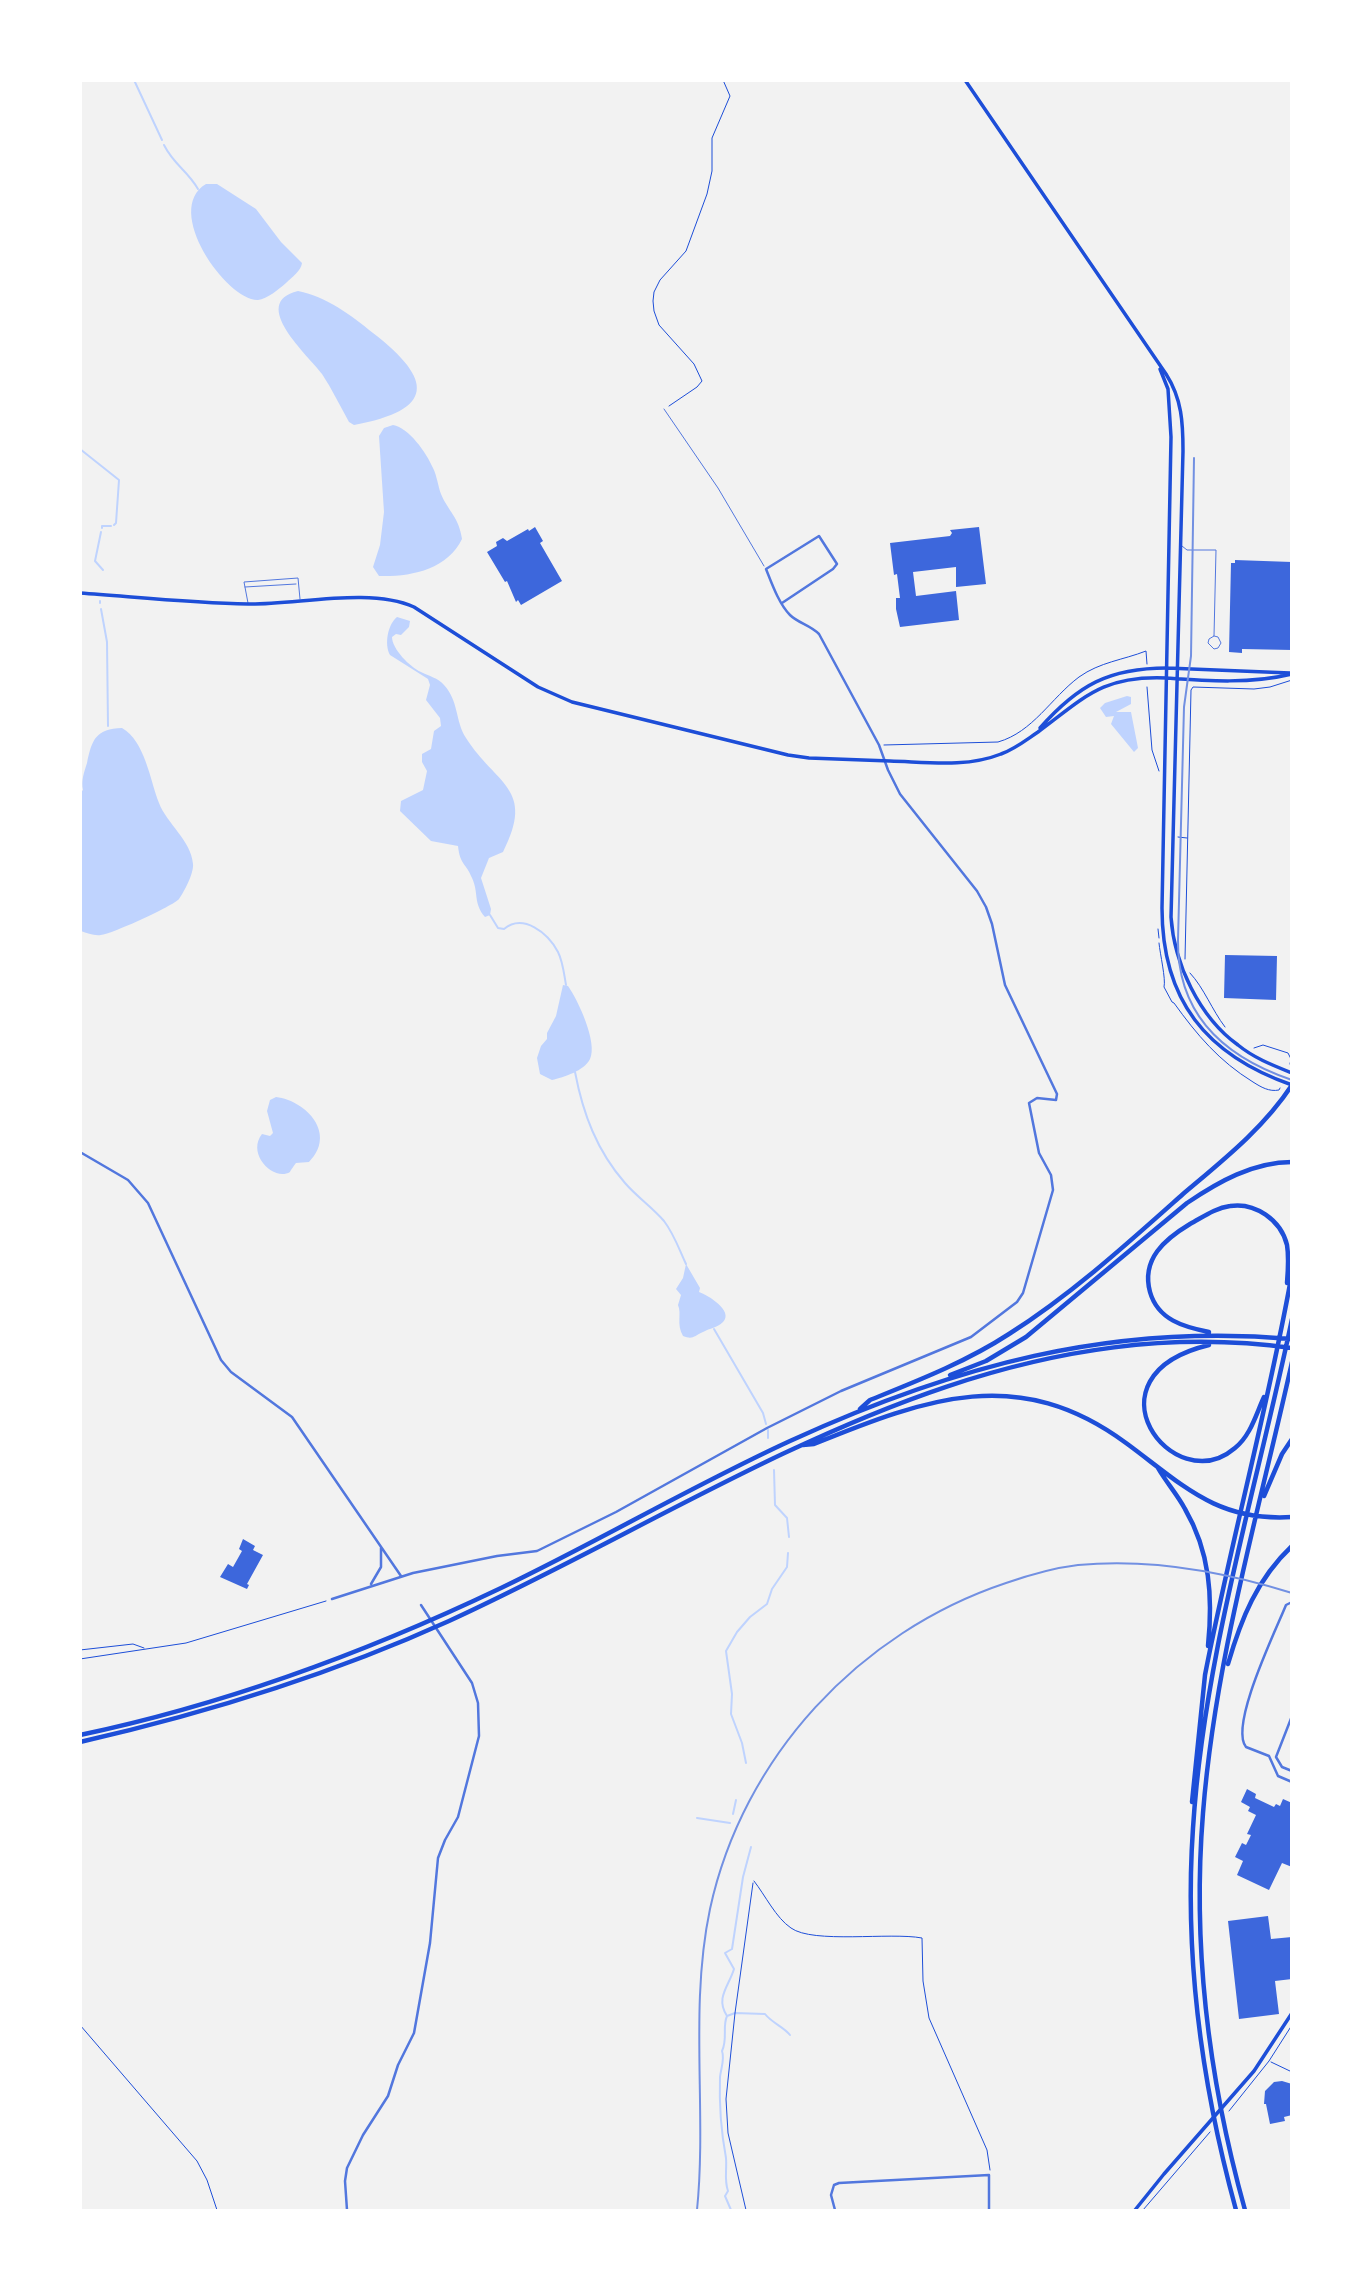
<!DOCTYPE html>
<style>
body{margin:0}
#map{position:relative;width:1372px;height:2291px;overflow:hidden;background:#f2f2f2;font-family:Rubik,sans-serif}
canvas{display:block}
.frame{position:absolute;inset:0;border:82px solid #fff;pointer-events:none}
</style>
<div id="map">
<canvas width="1372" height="2291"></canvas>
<div class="frame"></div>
</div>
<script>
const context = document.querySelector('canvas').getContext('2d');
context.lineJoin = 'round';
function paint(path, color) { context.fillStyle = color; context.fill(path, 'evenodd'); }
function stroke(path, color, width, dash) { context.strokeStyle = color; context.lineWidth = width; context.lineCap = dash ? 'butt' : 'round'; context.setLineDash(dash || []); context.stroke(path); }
paint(new Path2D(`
 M206 184H217L256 209 281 242 302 263C301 271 292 277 286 283 279 289 267 299 258 300 227 301 162 210 206 184Z
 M298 291C327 297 351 315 373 333 434 380 435 410 354 425L349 422C340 406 332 389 322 374 309 356 248 303 298 291Z
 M393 425C409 428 426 452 433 468 437 476 438 486 441 494 448 511 459 517 462 539 447 570 410 577 379 576L373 567 380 545 384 512 379 436 384 428Z
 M397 617 410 621 409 627 401 635 396 634 392 637C392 649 410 667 421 672 429 676 438 678 444 685 459 701 455 721 466 738 496 785 536 788 503 852L489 858 481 878 491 909 490 915 485 917C473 903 479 893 472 878 466 863 460 865 458 846L431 841 400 811 401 801 423 790 427 771 422 762V754L431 749 434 731 441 726 440 718 426 700 430 685 428 679 390 655C384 644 388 624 397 617Z
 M1127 696 1131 697V704L1116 712H1131L1138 748 1134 752 1111 724 1114 716 1106 717 1100 708 1105 703Z
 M122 728C145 741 150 780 159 803 167 824 191 840 193 864 194 873 184 892 179 899 173 906 112 934 101 935 94 936 87 933 81 931L80 793 83 790C81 780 84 773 87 763 92 739 96 729 122 728Z
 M563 985 568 986C578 1000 598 1043 590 1059 584 1071 564 1077 552 1080L540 1074 537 1058 541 1046 547 1039V1033L556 1016Z
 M276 1097C307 1101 337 1134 309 1162L296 1163C296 1163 290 1171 290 1172 274 1182 246 1154 262 1134L270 1136 273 1133 267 1111 270 1100Z
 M686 1264 700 1288 699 1292C708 1295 734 1311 723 1322 717 1328 710 1328 703 1332 694 1336 693 1340 683 1336 676 1324 682 1314 678 1305L681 1295 676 1289 683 1278Z`), '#bfd3fe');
stroke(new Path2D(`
 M134 80 162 140
 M164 145C174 165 187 170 198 189
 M80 449 119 480 116 523 114 525
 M102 528V526H111
 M101 532 95 561 103 570
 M100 603V601
 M101 609 107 642 108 726
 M490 915 498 928 504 929C523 913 548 933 558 952 563 962 564 974 566 985
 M575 1072C583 1114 597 1151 625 1183 637 1197 652 1207 664 1221 674 1234 679 1249 686 1264
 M714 1329 763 1413 766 1424
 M768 1430V1438
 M774 1470 775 1505 787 1518 789 1537
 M746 1763 742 1743 731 1714 732 1694 726 1651 737 1632 750 1617 767 1604 772 1589 787 1567 788 1553
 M733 1814 736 1800
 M697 1818 730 1823
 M727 2016 735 2013 765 2014C772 2023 784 2027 790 2035
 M731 2210 725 2196 728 2191C724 2180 727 2170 726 2158 721 2131 719 2105 720 2077 721 2068 725 2059 722 2051 728 2039 722 2027 727 2016 715 1998 729 1986 734 1969L725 1953 732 1949 743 1877 751 1847`), '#bfd3fe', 2);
paint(new Path2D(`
 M535 527 543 541 540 543 562 581 521 605 518 600 516 602 507 581 505 582 487 552 497 546 496 542 503 538 507 541 528 529 529 531Z
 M979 527 986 584 956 587V567L913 572 916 596 956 591 959 620 900 627 896 609V598H900L897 574 894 575 890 543 950 536 952 533 950 530Z
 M1235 560 1292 562V650L1242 649V653L1229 652 1231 563H1235Z
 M1225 955 1277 956 1276 1000 1224 998Z
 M243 1539 255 1546 253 1550 263 1555 247 1584 249 1585 247 1589 220 1577 228 1564 233 1567 242 1551 239 1549Z
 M1247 1789 1256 1794 1255 1798 1274 1807 1276 1804 1280 1806 1283 1799 1292 1803V1867L1282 1863 1269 1890 1237 1875 1243 1861 1235 1857 1242 1843 1246 1845 1251 1835 1247 1834 1256 1815 1248 1811 1250 1807 1241 1802Z
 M1268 1916 1271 1939 1292 1937V1979L1275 1981 1279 2014 1239 2019 1228 1921Z
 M1282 2081 1292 2084V2115L1284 2117 1285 2121 1270 2124 1266 2104H1264L1265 2091 1274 2082Z`), '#3d67dc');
stroke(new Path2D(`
 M669 406 697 387 702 381 694 364 659 325 654 311 653 301 654 292 660 280 686 251 707 194 712 171V138L730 96 723 80
 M1147 687 1152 750 1159 771
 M884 745 998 742C1033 732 1051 698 1079 677 1100 662 1123 660 1146 651L1147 664
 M1178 837 1187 838
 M1158 929 1159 938
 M1159 943C1160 954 1166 979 1164 987L1172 1002 1174 1003C1197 1035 1219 1061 1253 1082 1261 1087 1269 1092 1279 1090L1280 1088
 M1185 959 1191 690 1193 687 1254 689 1270 687 1292 680
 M1190 973C1204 988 1212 1010 1225 1027
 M1254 1048 1263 1045 1288 1053 1291 1059 1290 1064
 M80 1650 133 1644 144 1648
 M80 1659 186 1643 326 1601
 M754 1881C765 1895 776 1918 791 1928 813 1944 890 1932 922 1938L923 1981 929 2018 987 2150 990 2170
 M80 2025 197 2161 207 2180 217 2210
 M1271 2062 1292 2072
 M1229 2111 1269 2061 1292 2025
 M746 2210 728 2133 726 2099 735 2013 753 1883
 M1143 2210 1210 2132`), '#1d4ed8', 1);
stroke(new Path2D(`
 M664 409 718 488 764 566
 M1182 546 1187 550H1216L1214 636 1209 639 1208 643 1214 649 1218 648 1221 643 1218 637 1214 636
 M245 587 296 584
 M248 603 244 582 298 578 300 599`), '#5277de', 1);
stroke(new Path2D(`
 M80 1152 128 1180 148 1203 221 1360 231 1372 292 1417 401 1576
 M371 1584 381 1567V1548
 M332 1599 413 1573 497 1556 537 1551 616 1512 767 1428 841 1391 971 1337 1017 1302 1023 1293 1053 1190 1051 1175 1039 1153 1029 1103 1037 1098 1056 1100 1057 1094 1005 985 992 924 986 907 977 891 900 794 888 770 879 745 819 634C810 625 798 623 790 615 779 604 772 584 766 569L819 536 837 564 833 569 782 603
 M1292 1602 1286 1605C1276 1630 1229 1726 1246 1747L1269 1756 1278 1776 1292 1782
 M1292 1716 1276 1757 1282 1767 1292 1771
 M347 2210 345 2181 347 2168 363 2135 388 2096 398 2065 414 2033 430 1943 438 1858 445 1840 458 1817 479 1736 478 1703 472 1683 421 1605
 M835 2210 831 2195 834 2185 839 2183 989 2175V2210`), '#5277de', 2.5);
stroke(new Path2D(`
 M80 593C136 597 192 603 248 604 296 605 370 587 414 607L538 687 572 702 788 755 809 758C836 759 863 760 890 761 926 762 966 768 1001 754 1015 749 1026 740 1038 732 1085 697 1103 675 1167 678
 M1040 728C1078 685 1109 668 1167 668
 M1135 2210 1164 2174 1254 2071 1292 2013`), '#1d4ed8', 3.5);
stroke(new Path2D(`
 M965 80 1166 374C1182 399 1183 423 1183 451L1171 917C1174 963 1199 1017 1238 1045 1254 1058 1272 1065 1292 1073
 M1160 369 1168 389 1171 437 1162 908C1162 1000 1206 1055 1292 1085
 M1167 668 1290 673
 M1167 678C1208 681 1251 684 1292 674`), '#1d4ed8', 3.5);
stroke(new Path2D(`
 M1209 1332C1184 1327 1158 1320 1150 1292 1141 1259 1165 1239 1190 1224 1203 1217 1215 1208 1230 1206 1255 1202 1281 1220 1287 1245 1289 1257 1288 1271 1287 1283
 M1209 1345C1080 1376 1173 1501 1235 1448 1251 1435 1256 1414 1264 1397
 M950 1375 986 1361 1026 1337 1187 1203C1218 1182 1253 1162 1292 1162
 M860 1409 870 1400C917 1381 966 1362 1009 1334 1072 1294 1128 1243 1183 1194 1222 1161 1263 1129 1292 1085
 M803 1445 814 1444C927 1398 1019 1364 1126 1443 1182 1484 1216 1522 1292 1517
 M1158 1468C1166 1482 1177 1494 1185 1509 1210 1552 1213 1597 1208 1646
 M1264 1496 1282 1454 1292 1439
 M1228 1664C1241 1619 1257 1579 1292 1546
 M1205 1675C1231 1541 1268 1408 1292 1273
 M80 1735C227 1704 367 1652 501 1588 599 1541 692 1486 790 1441 954 1366 1110 1323 1292 1339
 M80 1742C207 1713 330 1675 449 1621 720 1497 977 1305 1292 1348
 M1192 1802 1205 1675
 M1236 2210C1202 2086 1184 1958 1193 1828 1204 1655 1257 1487 1292 1319
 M1245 2210C1209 2081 1192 1948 1203 1813 1215 1660 1259 1511 1292 1362`), '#1d4ed8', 4.5);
stroke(new Path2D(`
 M1194 458 1191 656 1184 707 1178 940C1177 1015 1224 1057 1292 1080`), '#7290e2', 2);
stroke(new Path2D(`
 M697 2210C707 2111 689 2008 710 1909 743 1757 859 1632 1006 1583 1029 1575 1053 1568 1078 1565 1151 1558 1222 1571 1292 1593`), '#7290e2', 2);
</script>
